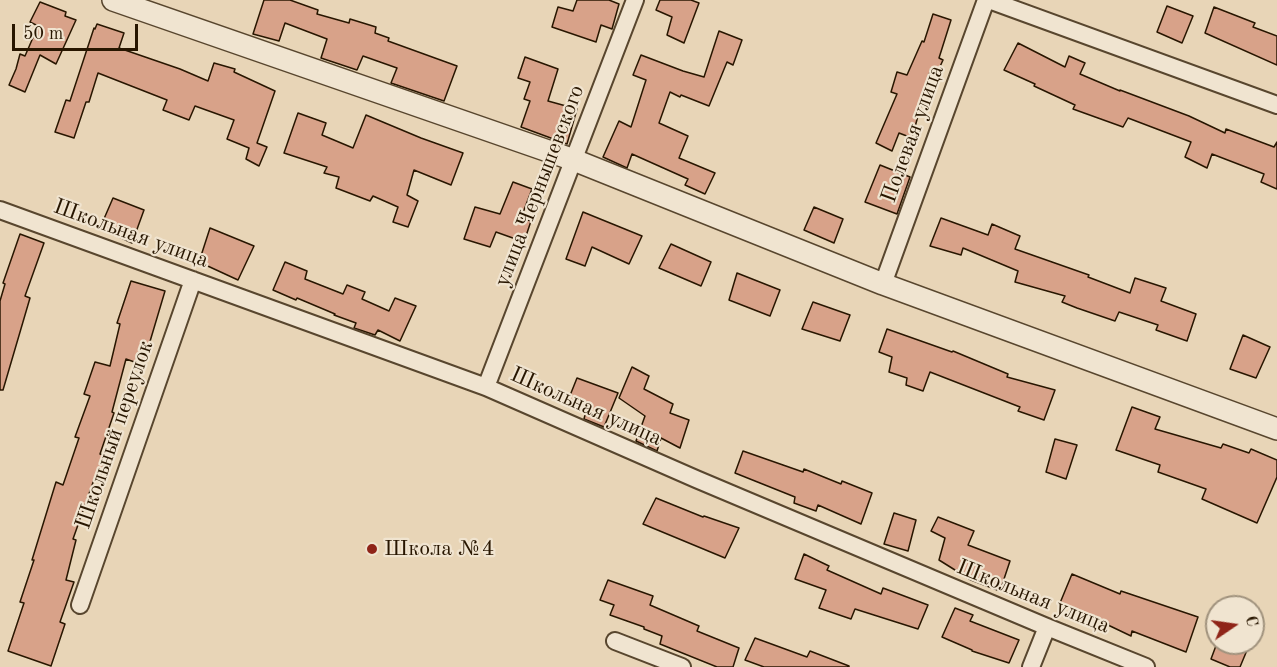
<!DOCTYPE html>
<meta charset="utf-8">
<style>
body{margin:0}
#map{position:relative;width:1277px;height:667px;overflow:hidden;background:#e8d5b7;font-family:"Old Standard TT",serif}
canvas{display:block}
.north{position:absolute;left:1205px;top:595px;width:60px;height:60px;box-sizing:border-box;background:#f0e4d0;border:2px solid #a0927d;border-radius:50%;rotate:77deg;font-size:16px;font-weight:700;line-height:24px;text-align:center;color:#281600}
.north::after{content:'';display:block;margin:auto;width:21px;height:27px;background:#8f2418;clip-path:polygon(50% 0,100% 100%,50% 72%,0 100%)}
.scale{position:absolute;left:12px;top:24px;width:126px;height:27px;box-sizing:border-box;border:3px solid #281600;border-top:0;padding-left:8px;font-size:18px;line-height:21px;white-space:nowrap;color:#281600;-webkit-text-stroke:4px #f0e4d0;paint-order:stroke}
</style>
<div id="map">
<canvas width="1277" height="667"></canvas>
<div class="north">С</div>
<div class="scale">50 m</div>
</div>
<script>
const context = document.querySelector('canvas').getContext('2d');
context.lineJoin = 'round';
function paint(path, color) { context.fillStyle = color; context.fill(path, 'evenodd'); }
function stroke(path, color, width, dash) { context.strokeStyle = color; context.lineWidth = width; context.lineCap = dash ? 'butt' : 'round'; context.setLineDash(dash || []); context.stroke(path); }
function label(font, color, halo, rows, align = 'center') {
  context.font = font + ' "Old Standard TT",serif'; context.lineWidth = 4.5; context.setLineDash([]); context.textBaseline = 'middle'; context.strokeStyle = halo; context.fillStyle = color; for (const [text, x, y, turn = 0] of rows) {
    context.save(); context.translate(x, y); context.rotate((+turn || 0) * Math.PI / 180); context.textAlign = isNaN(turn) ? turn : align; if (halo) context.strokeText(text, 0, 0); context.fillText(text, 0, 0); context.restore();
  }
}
const building = new Path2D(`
 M264 0H290L318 10 317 14 349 23 350 19 376 27 375 33 389 38 388 41 457 66 444 101 391 83 397 68 363 56 357 70 321 58 327 39 285 23 279 41 253 34Z
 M577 0H609L619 4 612 29 601 25 596 42 552 27 558 7 573 11Z
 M660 0H691L699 3 684 43 667 35 672 17 656 10Z
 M40 2 66 12 65 16 76 20 56 64 40 55 25 92 9 85 16 69 20 54 25 56 38 26 30 22Z
 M1167 6 1193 16 1182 43 1157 32Z
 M1214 7 1255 23 1253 27 1277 36V65L1205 33Z
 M933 14 951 20 939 58 943 60 938 71 931 68 912 138 899 133 892 151 876 143 897 94 891 92 897 72 907 75 922 41 924 42Z
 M97 24 124 33 119 48 180 69 208 81 214 63 235 69 234 72 275 91 257 143 267 147 259 166 246 159 249 148 227 139 234 120 195 106 189 120 163 110 167 100 98 73 89 102H86L74 138 55 132 66 100 70 101 94 28 95 29Z
 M719 31 742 40 733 65 727 62 709 106 681 95 680 97 670 92 659 123 688 136 679 158 715 173 705 194 685 185 688 179 632 154 627 168 603 157 619 121 631 127 646 80 633 75 641 55 683 71 704 77Z
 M1018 43 1065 67 1069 56 1085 63 1080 74 1120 91V90L1189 116 1225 133 1226 129 1274 147 1277 142V189L1261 182 1264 174 1212 154 1207 168 1185 157 1191 142 1128 118 1123 127 1073 109 1075 105 1034 86 1035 84 1004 70Z
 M525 57 558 69 548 101 577 109 567 144 521 127 530 101 524 99 530 82 518 78Z
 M298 113 326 123 322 135 353 148 366 115 421 138 463 153 451 185 414 170 407 195 418 201 408 227 393 222 398 207 373 196 370 201 336 188 339 177 324 173 327 167 284 153Z
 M880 165 910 177 897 214 865 202Z
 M513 182 532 189 521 218 531 221 524 242 496 232 490 247 464 239 475 207 500 214Z
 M113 198 144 210 132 243 100 228Z
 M814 207 843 219 834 243 804 230Z
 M583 212 642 236 629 264 592 247 585 266 566 259Z
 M941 218 988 235 992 224 1020 236 1015 249 1089 275 1088 277 1130 293 1135 278 1166 288 1161 301 1196 314 1187 341 1156 330 1158 325 1119 312 1115 321 1077 308 1062 302 1065 296 1015 282 1018 271 963 248 961 255 930 246Z
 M210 228 254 246 238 280 199 262Z
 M20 234 44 243 25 296 30 298 3 390H0V301L5 284 3 283Z
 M671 244 711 262 701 286 659 268Z
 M285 262 307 271 305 279 343 294 347 285 365 292 362 299 389 311 395 298 416 306 400 341 378 330 375 335 354 328 356 323 334 315 335 314 297 298 296 300 273 290Z
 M737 273 780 290 770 316 729 300Z
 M131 281 165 291 143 365 126 359 112 412 114 413 100 454 106 456 101 476 96 474 73 539 76 540 66 580 74 582 60 622 65 624 51 666 8 651 24 603 20 602 34 560H32L56 482 63 485 79 438 75 437 90 396 84 394 95 362 110 366 120 324 117 323Z
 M813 302 850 315 840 341 802 329Z
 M887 329 952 352 953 351 1008 374 1007 377 1055 390 1044 420 1018 411 1020 407 930 372 923 391 906 385 907 378 889 372 892 357 879 352Z
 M1243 335 1270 347 1256 378 1230 369Z
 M632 367 649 376 644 389 673 404 670 413 689 420 680 448 661 438 657 451 636 441 645 416 619 398Z
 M577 378 618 393 604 427 584 419 586 411 567 403Z
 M1132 407 1160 417 1155 429 1221 448 1223 444 1249 453 1251 449 1277 460V477L1257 523 1202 499 1206 489 1158 472 1160 465 1116 450Z
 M1055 439 1077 445 1066 479 1046 472Z
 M743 451 803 472 804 469 841 484 842 481 872 493 861 524 818 505 816 511 794 503 795 497 735 473Z
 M656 498 703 517 704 516 739 528 725 558 643 524Z
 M894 513 916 520 908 551 884 544Z
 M938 517 974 531 968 545 1010 561 1000 591 971 580 939 560 945 538 931 531Z
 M804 554 829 566 827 570 881 594 883 588 928 605 918 629 855 609 851 619 819 608 826 590 795 579Z
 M1072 574 1120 594 1121 591 1198 617 1186 652 1132 631 1131 636 1108 625 1109 624 1060 603Z
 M608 580 653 596 650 605 699 626 697 631 739 648 733 667H717L660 644 662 636 644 629V627L610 615 614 605 600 600Z
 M955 608 973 615 970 621 1019 640 1009 663 972 651V650L942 637Z
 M755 638 807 657 810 651 849 666V667H764L745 660Z
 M1217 643H1250L1240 667H1230L1211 659Z`);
paint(building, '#d8a289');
stroke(building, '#281600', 1.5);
const minor = new Path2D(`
 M989 0 1277 105
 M0 210 486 387 696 479 1047 627 1146 667
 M883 284 986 0
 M486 387 635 0
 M80 605 193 280
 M615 641 682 667
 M1031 667 1047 627`);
const tertiary = new Path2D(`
 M113 0 574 160 883 284 1277 429`);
stroke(minor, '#58462e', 20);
stroke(tertiary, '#58462e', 24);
stroke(minor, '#f0e4d0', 16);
stroke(tertiary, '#f0e4d0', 21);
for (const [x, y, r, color] of [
 [372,549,6,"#8f2418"]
]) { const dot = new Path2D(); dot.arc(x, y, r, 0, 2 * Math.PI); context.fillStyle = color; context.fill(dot); stroke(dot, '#f0e4d0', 2); }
label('22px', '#281600', '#f0e4d0', [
 ["Полевая улица",913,134,-70],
 ["улица Чернышевского",540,186,-69],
 ["Школьная улица",131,234,20],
 ["Школьная улица",586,407,24],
 ["Школьный переулок",115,435,-71],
 ["Школьная улица",1033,597,22]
]);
label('22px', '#281600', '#f0e4d0', [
 ["Школа №4",384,549]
], 'left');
</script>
